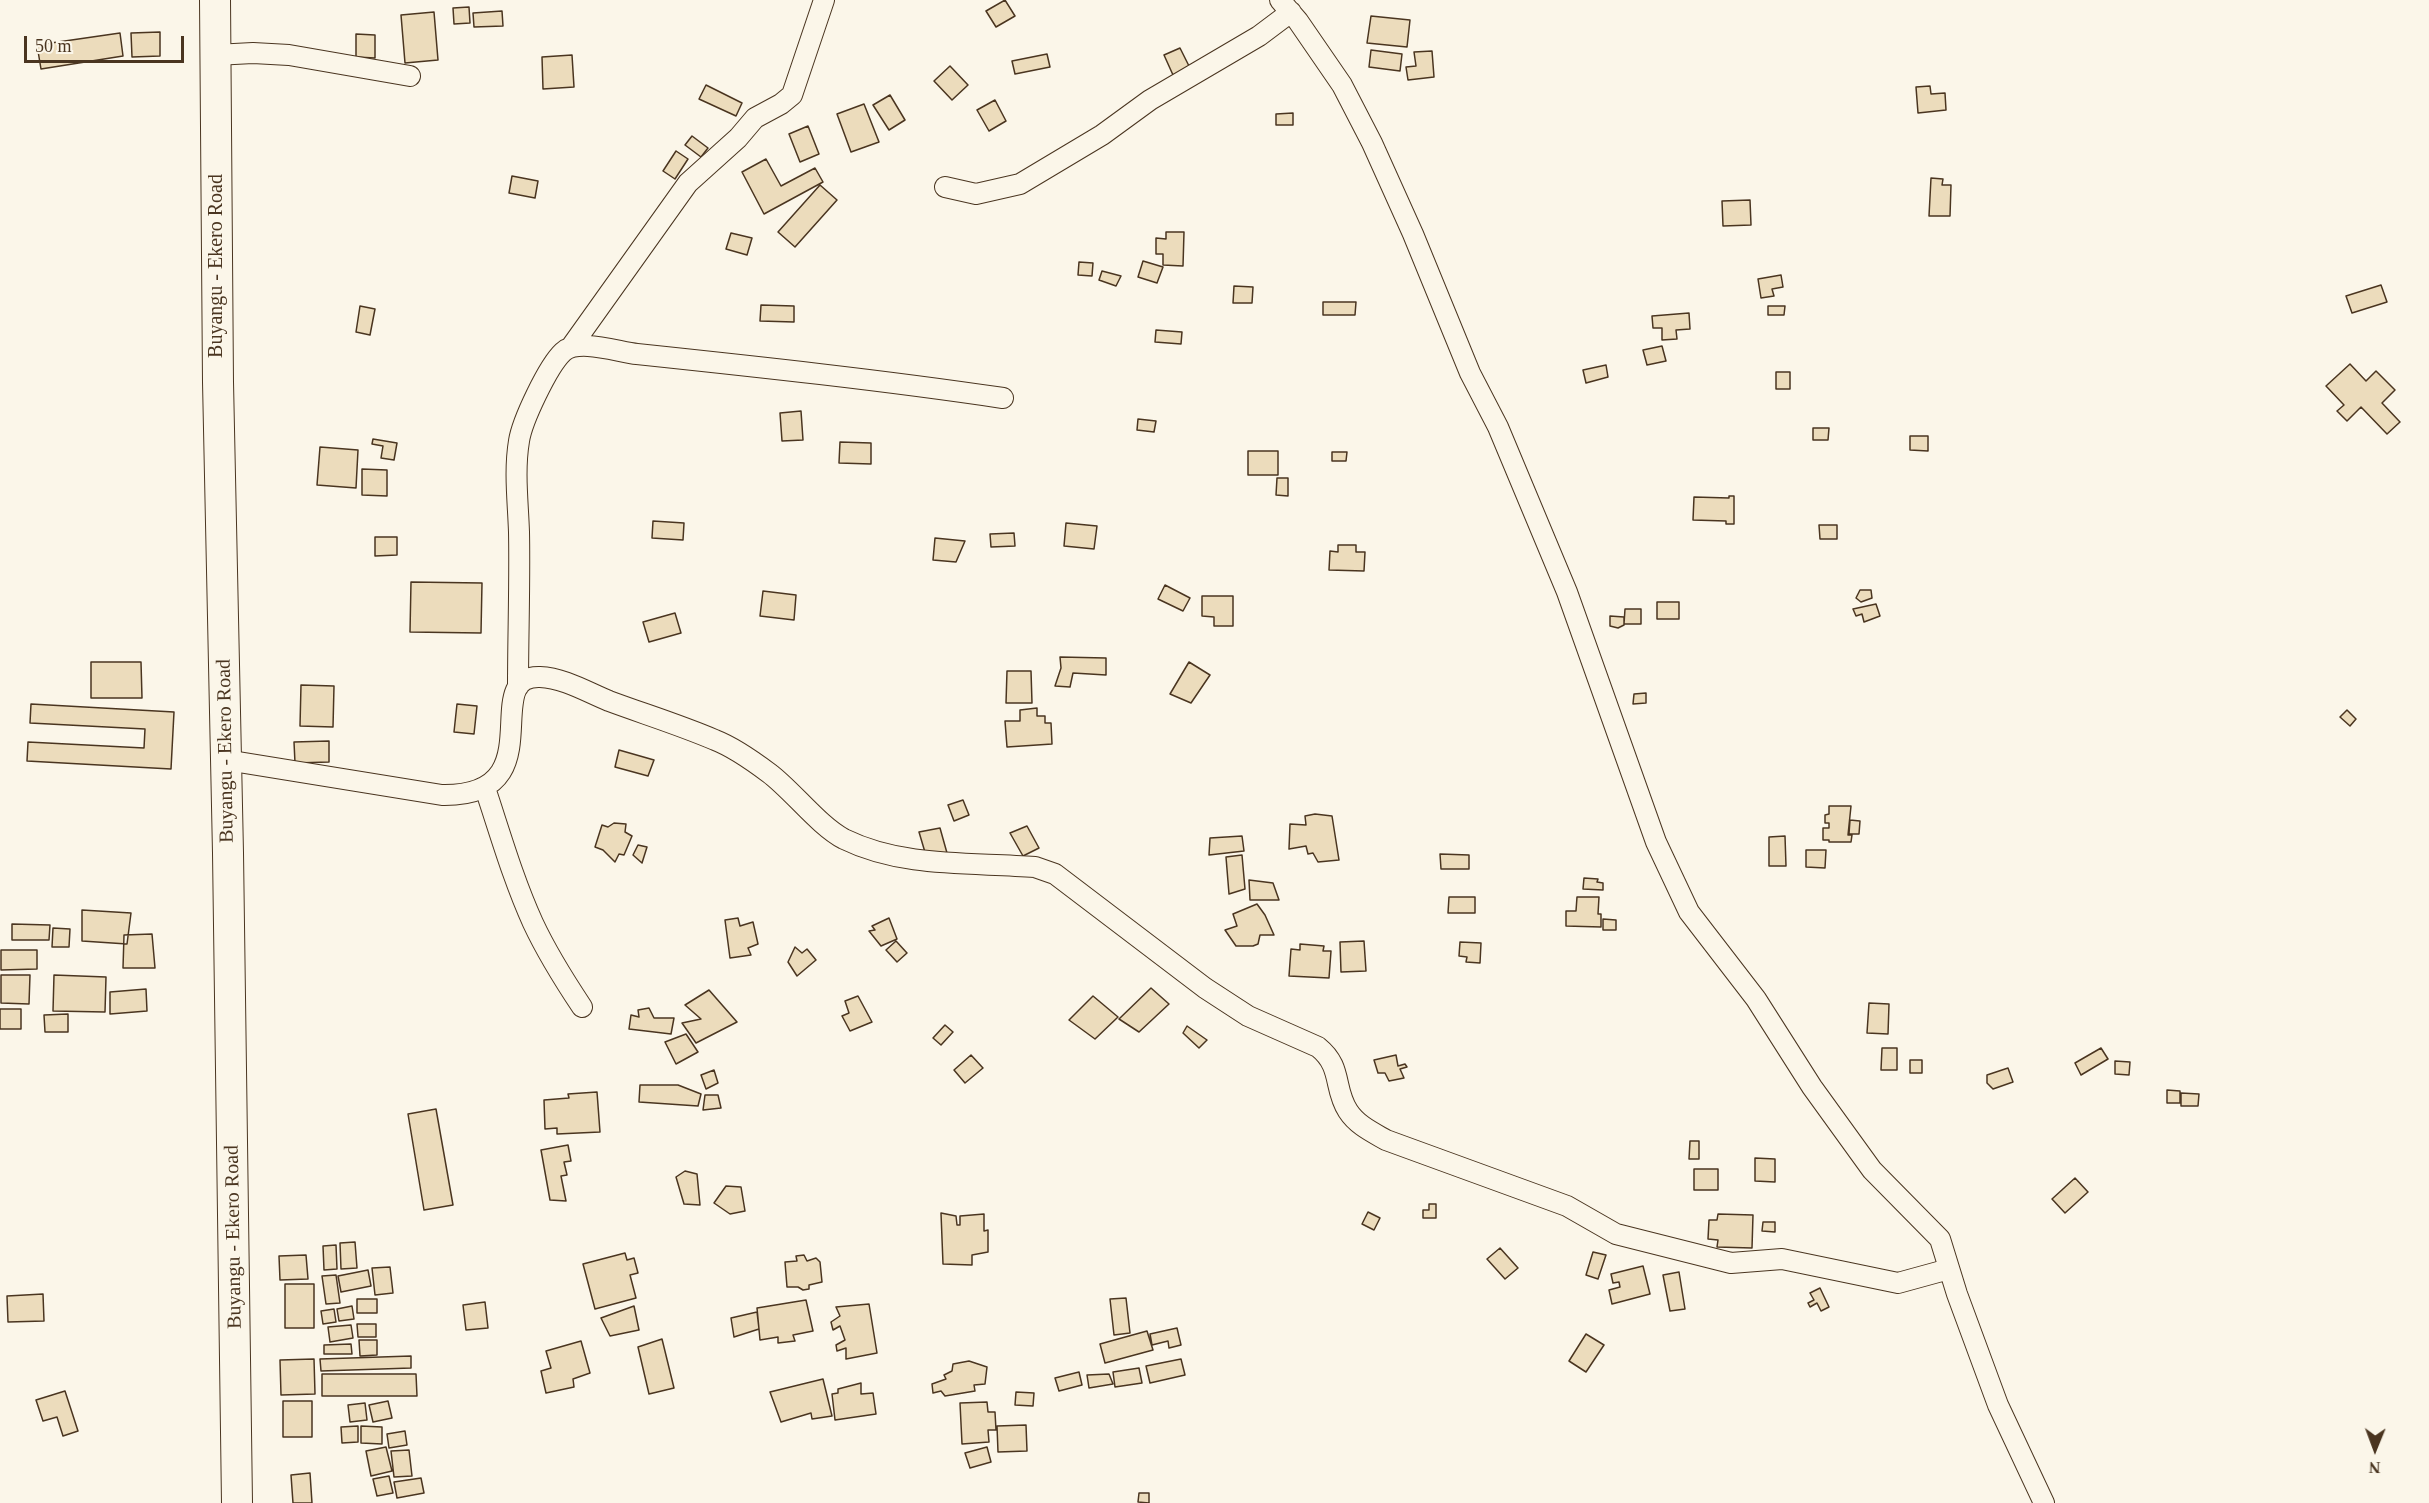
<!DOCTYPE html>
<style>
body{margin:0}
#map{position:relative;width:2429px;height:1503px;overflow:hidden;background:#fbf6e9;font-family:Georgia,serif}
canvas{display:block}
.north{position:absolute;left:2345px;top:1419px;width:60px;height:60px;-webkit-text-stroke:4px #fbf6e9;paint-order:stroke;rotate:181deg;font-size:16px;font-weight:700;line-height:24px;text-align:center;color:#4a3520}
.north::after{content:'';display:block;margin:auto;width:21px;height:27px;background:#4a3520;clip-path:polygon(50% 0,100% 100%,50% 72%,0 100%)}
.scale{position:absolute;left:24px;top:36px;width:160px;height:27px;box-sizing:border-box;border:3px solid #4a3520;border-top:0;padding-left:8px;font-size:18px;line-height:21px;white-space:nowrap;color:#4a3520;-webkit-text-stroke:4px #fbf6e9;paint-order:stroke}
</style>
<div id="map">
<canvas width="2429" height="1503"></canvas>
<div class="north">N</div>
<div class="scale">50 m</div>
</div>
<script>
const context = document.querySelector('canvas').getContext('2d');
context.lineJoin = 'round';
function paint(path, color) { context.fillStyle = color; context.fill(path, 'evenodd'); }
function stroke(path, color, width, dash) { context.strokeStyle = color; context.lineWidth = width; context.lineCap = dash ? 'butt' : 'round'; context.setLineDash(dash || []); context.stroke(path); }
function label(font, color, halo, rows, align = 'center') {
  context.font = font + ' Georgia,serif'; context.lineWidth = 4.5; context.setLineDash([]); context.textBaseline = 'middle'; context.strokeStyle = halo; context.fillStyle = color; for (const [text, x, y, turn = 0] of rows) {
    context.save(); context.translate(x, y); context.rotate((+turn || 0) * Math.PI / 180); context.textAlign = isNaN(turn) ? turn : align; if (halo) context.strokeText(text, 0, 0); context.fillText(text, 0, 0); context.restore();
  }
}
const building = new Path2D(`
 M1005 0 1015 16 996 27 986 11Z
 M469 7 470 23 454 24 453 8Z
 M502 11 503 26 474 27 473 13Z
 M434 12 438 60 405 63 401 15Z
 M1371 16 1410 20 1407 47 1367 43Z
 M160 32V56L132 57 131 33Z
 M120 33 123 56 41 69 37 45Z
 M356 34 375 35V58L356 57Z
 M1180 48 1190 68 1173 75 1164 55Z
 M1371 50 1402 54 1400 71 1369 67Z
 M1432 51 1434 77 1408 80 1406 67 1416 66 1414 52Z
 M1047 54 1050 67 1015 74 1012 61Z
 M572 55 574 87 543 89 542 57Z
 M950 66 968 85 952 100 934 81Z
 M706 85 742 103 736 116 699 99Z
 M1930 86 1931 94 1945 93 1946 110 1918 113 1916 87Z
 M890 95 905 120 889 130 873 105Z
 M995 100 1006 121 989 131 977 110Z
 M864 104 879 142 851 152 837 114Z
 M1293 113V125H1276V114Z
 M808 126 819 154 800 162 789 134Z
 M692 136 708 148 701 157 685 145Z
 M676 151 688 159 675 179 663 171Z
 M766 159 781 186 815 168 823 182 764 214 742 172Z
 M512 176 538 181 535 198 509 193Z
 M1931 178 1943 179 1942 185H1951L1950 216H1929Z
 M820 185 837 200 795 247 778 232Z
 M1750 200 1751 225 1723 226 1722 201Z
 M1166 232H1184L1183 266 1163 265V254H1156V238L1166 239Z
 M731 233 752 238 747 255 726 249Z
 M1143 261 1163 267 1157 283 1138 277Z
 M1079 262 1093 263 1092 276 1078 275Z
 M1102 271 1121 276 1116 286 1099 280Z
 M1781 275 1783 287 1772 289 1774 296 1761 298 1758 279Z
 M2381 285 2387 302 2352 313 2346 296Z
 M1234 286 1253 287 1252 303H1233Z
 M1323 302H1356L1355 315H1323Z
 M761 305 794 306V322L760 321Z
 M360 306 375 309 370 335 356 332Z
 M1768 306H1785L1784 315H1768Z
 M1689 313 1690 329 1676 330 1677 339 1662 340V328H1653L1652 316Z
 M1156 330 1182 332 1181 344 1155 342Z
 M1662 346 1666 361 1647 365 1643 350Z
 M2350 364 2366 381 2376 371 2395 390 2382 403 2400 422 2387 434 2361 407 2347 421 2337 411 2344 405 2326 386Z
 M1606 365 1608 377 1586 383 1583 370Z
 M1776 372H1790V389H1776Z
 M801 411 803 440 782 441 780 413Z
 M1138 419 1156 421 1154 432 1137 430Z
 M1813 428H1829L1828 440H1813Z
 M1910 436H1928V451L1910 450Z
 M373 439 397 443 394 460 381 458 383 446 372 444Z
 M840 442 871 443V464L839 463Z
 M320 447 358 450 356 488 317 485Z
 M1248 451H1278V475H1248Z
 M1332 452H1347L1346 461H1332Z
 M362 469 387 470V496L362 495Z
 M1277 478H1288V496L1276 495Z
 M1729 496H1734V524H1726V521L1693 520 1694 497 1729 498Z
 M653 521 684 523 683 540 652 538Z
 M1066 523 1097 526 1094 549 1064 546Z
 M1819 525H1837V539H1820Z
 M1014 533 1015 546 991 547 990 534Z
 M375 537H397V555L375 556Z
 M935 538 965 541 956 562 933 560Z
 M1338 545H1356V552H1365L1364 571 1329 570 1330 551 1338 552Z
 M411 582 482 583 481 633 410 632Z
 M1165 585 1190 598 1183 611 1158 599Z
 M1860 590H1871L1872 598 1861 602 1856 598Z
 M763 591 796 595 794 620 760 616Z
 M1202 596H1233V626H1214V617L1202 616Z
 M1657 602H1679V619H1657Z
 M1876 604 1880 616 1864 622 1862 614 1856 616 1853 609Z
 M1625 609H1641V624H1624Z
 M675 613 681 633 649 642 643 622Z
 M1610 616 1624 617V625L1618 628 1610 626Z
 M1060 657 1106 658V675L1073 673 1070 687 1055 686 1061 668Z
 M91 662H141L142 698H91Z
 M1189 662 1210 675 1191 703 1170 694Z
 M1007 671H1031L1032 703H1006Z
 M301 685 334 686 333 727 300 726Z
 M1646 693V703L1633 704 1634 694Z
 M31 704 174 712 171 769 27 761 28 742 144 748 145 729 30 723Z
 M457 704 477 706 474 734 454 732Z
 M1037 708V716H1045V723H1051L1052 744 1007 747 1005 721H1020V710Z
 M2347 710 2356 719 2350 726 2340 717Z
 M329 741V762L295 763 294 742Z
 M619 750 654 760 648 776 615 767Z
 M963 800 969 815 954 821 948 805Z
 M1829 806H1851L1848 835H1852L1851 842H1829V840H1823V828H1829V823H1825V815L1829 814Z
 M1315 814 1332 816 1339 860 1318 862 1313 853 1308 854 1306 846 1289 849 1290 824 1306 825 1305 816Z
 M1850 820 1860 821 1859 834H1849Z
 M614 823 626 824 625 832 632 836 624 855 619 854 615 862 603 850 595 847 602 825 608 827Z
 M1027 826 1039 848 1023 856 1010 833Z
 M940 828 947 853 927 859 919 832Z
 M1242 836 1244 851 1209 855 1210 838Z
 M1785 836 1786 866H1769V837Z
 M638 845 647 847 642 863 633 855Z
 M1806 850H1826L1825 868 1806 867Z
 M1440 854 1469 855V869H1441Z
 M1242 855 1245 889 1229 894 1226 857Z
 M1584 878 1598 879 1597 882 1603 883V890L1583 889Z
 M1249 880 1273 883 1279 900H1250Z
 M1449 897H1475V913H1448Z
 M1577 897H1599L1598 914H1601V927L1566 926V911H1576Z
 M1257 904 1265 915 1274 935H1260L1258 944 1253 946H1236L1225 930 1237 926 1233 914Z
 M82 910 131 913 127 944 82 941Z
 M738 918 740 926 753 922 758 944 748 948 751 955 730 958 725 920Z
 M889 918 897 939 881 946 869 931 875 930 872 926Z
 M1603 919 1616 920V930H1603Z
 M12 924 50 925 49 940H12Z
 M53 928 70 929 69 947H52Z
 M152 934 155 968H123L124 935Z
 M896 941 907 953 897 962 886 950Z
 M1364 941 1366 971 1341 972 1340 942Z
 M1460 942 1481 943 1480 963 1466 962 1467 957 1459 956Z
 M1300 944 1324 946 1323 951H1331L1329 978 1289 976 1291 949 1300 950Z
 M795 947 802 953 807 949 816 960 797 976 788 962Z
 M1 950H37V969L1 970Z
 M1 975H30L29 1004 1 1003Z
 M54 975 106 977 105 1012 53 1011Z
 M1151 988 1169 1004 1139 1032 1119 1019Z
 M146 989 147 1011 110 1014V992Z
 M709 990 737 1022 696 1043 682 1023 701 1019 685 1005Z
 M858 996 872 1022 850 1031 842 1016 849 1013 845 1001Z
 M1093 996 1118 1017 1095 1039 1069 1020Z
 M1869 1003 1889 1004 1888 1034 1867 1033Z
 M649 1008 654 1018H674L671 1034 629 1029 631 1015 639 1017 638 1010Z
 M0 1009H21V1029H0Z
 M68 1014V1032H45L44 1015Z
 M945 1025 953 1032 941 1045 933 1038Z
 M1187 1026 1207 1040 1199 1048 1183 1033Z
 M686 1034 698 1052 676 1064 665 1042Z
 M1882 1048H1897V1070H1881Z
 M2101 1048 2108 1059 2081 1075 2075 1063Z
 M971 1055 983 1068 965 1083 954 1070Z
 M1396 1055 1398 1066 1405 1064 1407 1067 1400 1069 1404 1078 1389 1081 1385 1073H1378L1374 1060Z
 M1910 1060H1922V1073H1910Z
 M2115 1061 2130 1062 2129 1075 2115 1074Z
 M2008 1068 2013 1082 1993 1089 1987 1083V1075Z
 M714 1070 718 1083 706 1089 701 1075Z
 M640 1085H678L701 1094 698 1106 639 1102Z
 M2167 1090 2180 1091V1103H2167Z
 M597 1092 600 1132 557 1134V1128L545 1129 544 1100 569 1098 568 1094Z
 M2181 1093 2199 1094 2198 1106H2181Z
 M705 1095H718L721 1108 703 1110Z
 M436 1109 453 1205 424 1210 408 1114Z
 M1690 1141H1699V1159H1689Z
 M568 1145 571 1161 564 1162 567 1175 561 1176 566 1201 550 1200 541 1150Z
 M1755 1158 1775 1159V1182L1755 1181Z
 M1694 1169H1718V1190H1694Z
 M685 1171 697 1174 700 1205 684 1204 676 1177Z
 M2075 1178 2088 1192 2065 1213 2052 1199Z
 M726 1186 741 1187 745 1211 730 1214 714 1203Z
 M1429 1204H1436V1218H1423V1210H1429Z
 M1368 1212 1380 1218 1374 1230 1362 1224Z
 M941 1213 956 1216 957 1225H960V1216L984 1214V1231L988 1230V1252L972 1255V1265L943 1264Z
 M1718 1214 1753 1215 1752 1248 1717 1247 1718 1240 1708 1239 1709 1220H1717Z
 M1763 1222H1775V1232L1762 1231Z
 M355 1242 357 1268 341 1269 340 1243Z
 M336 1245 337 1269 324 1270 323 1246Z
 M1500 1248 1518 1268 1505 1279 1487 1259Z
 M1593 1252 1606 1255 1598 1279 1586 1275Z
 M625 1253 627 1260 634 1258 638 1273 630 1275 636 1298 595 1309 583 1264Z
 M306 1255 308 1279 280 1280 279 1256Z
 M804 1255 807 1261 816 1258 820 1262 822 1282 809 1285V1289L803 1290 798 1287H787L785 1262 797 1261 796 1256Z
 M1643 1266 1650 1294 1612 1304 1609 1290 1620 1287 1619 1282 1613 1283 1611 1274Z
 M390 1267 393 1293 375 1295 372 1268Z
 M368 1270 371 1286 341 1292 338 1276Z
 M1679 1272 1685 1309 1670 1311 1663 1275Z
 M336 1275 340 1303 326 1304 322 1276Z
 M285 1284H314V1328H285Z
 M1820 1288 1829 1307 1821 1311 1817 1303 1810 1307 1808 1303 1814 1300 1810 1293Z
 M43 1294 44 1321 8 1322 7 1296Z
 M1126 1298 1130 1333 1114 1335 1110 1299Z
 M357 1299H377V1313H357Z
 M806 1300 813 1331 793 1335 795 1341 778 1343V1337L760 1340 757 1308Z
 M485 1302 488 1328 466 1330 463 1305Z
 M869 1304 877 1353 846 1359V1348L837 1351 836 1345 845 1340 840 1326 833 1330 831 1322 840 1316 836 1307Z
 M352 1306 354 1319 339 1321 337 1309Z
 M634 1306 639 1330 610 1336 601 1318Z
 M334 1309 336 1322 323 1324 321 1311Z
 M757 1312 759 1329 734 1337 731 1318Z
 M357 1324H376V1337H358Z
 M351 1325 353 1338 330 1342 328 1327Z
 M1177 1328 1181 1345 1169 1348 1168 1341 1152 1345 1150 1334Z
 M1147 1331 1153 1350 1105 1363 1100 1344Z
 M1586 1334 1604 1345 1586 1372 1569 1361Z
 M662 1339 674 1388 649 1394 638 1347Z
 M359 1340H377V1355L360 1356Z
 M581 1341 590 1373 573 1379 574 1387 546 1393 541 1371 551 1368 546 1351Z
 M351 1344 352 1354H324V1345Z
 M411 1356V1368L321 1371 320 1359Z
 M314 1359 315 1394 281 1395 280 1360Z
 M1181 1359 1185 1375 1150 1383 1146 1366Z
 M969 1361 987 1367 985 1384 974 1385 975 1391 945 1396 941 1391 933 1393 932 1384 946 1379 944 1375 952 1371 953 1364Z
 M1139 1368 1142 1383 1115 1387 1113 1372Z
 M1079 1372 1082 1385 1059 1391 1055 1378Z
 M322 1374H416L417 1396H322Z
 M1109 1374 1113 1384 1089 1388 1087 1375Z
 M823 1379 832 1416 812 1419 811 1413 781 1422 770 1392Z
 M861 1383V1394L873 1393 876 1414 835 1420 832 1394 838 1393V1389Z
 M65 1391 78 1431 63 1436 57 1417 43 1421 36 1400Z
 M1016 1392 1034 1393 1033 1406 1015 1405Z
 M283 1401H312V1437H283Z
 M388 1401 392 1418 373 1422 369 1405Z
 M987 1402 988 1412H995L996 1430H988L989 1442 962 1444 960 1403Z
 M365 1403 367 1420 350 1422 348 1405Z
 M1026 1425 1027 1451 998 1452 997 1426Z
 M358 1426V1442L342 1443 341 1427Z
 M361 1426 382 1427V1444L361 1443Z
 M405 1431 407 1445 389 1448 387 1434Z
 M386 1447 392 1471 371 1476 366 1451Z
 M987 1447 991 1462 970 1468 965 1453Z
 M409 1450 412 1476 394 1477 391 1451Z
 M310 1473 312 1503H293L291 1475Z
 M389 1476 393 1493 377 1496 373 1479Z
 M421 1478 424 1493 397 1498 394 1482Z
 M1139 1493H1149V1503L1138 1502Z`);
paint(building, '#ecdcbc');
stroke(building, '#4a3520', 1.5);
const minor = new Path2D(`
 M1280 0 1298 21 1342 85 1372 143 1413 234 1470 373 1498 427 1567 592 1656 842 1689 912 1756 999 1812 1087 1872 1170 1940 1239 1957 1294 1998 1405 2044 1503
 M215 55 253 53 289 55 410 76
 M945 187 976 194 1020 184 1102 135 1150 100 1259 36 1291 12
 M571 347 688 183 738 138 755 118 781 104 792 95 824 0
 M518 687C518 635 520 583 519 532 518 502 514 471 519 441 522 421 548 366 563 352 578 338 618 352 637 354 760 367 881 380 1003 398
 M226 760 442 795C557 797 477 675 540 677 564 678 587 692 609 701 644 714 680 725 715 740 733 747 753 761 769 773 792 790 819 826 844 839 903 868 971 862 1035 867L1055 874 1205 988 1248 1016 1318 1047C1343 1067 1333 1088 1348 1111 1357 1125 1372 1132 1386 1140L1567 1206 1616 1234 1731 1263 1782 1259 1898 1283 1949 1269
 M485 788C500 833 513 879 533 923 547 953 564 980 582 1007`);
const primary = new Path2D(`
 M215 0 218 382 228 853 237 1503`);
stroke(minor, '#4a3520', 22);
stroke(primary, '#4a3520', 32);
stroke(minor, '#fbf6e9', 20);
stroke(primary, '#fbf6e9', 30);
label('20px', '#4a3520', '#fbf6e9', [
 ["Buyangu - Ekero Road",217,266,-90],
 ["Buyangu - Ekero Road",226,751,-91],
 ["Buyangu - Ekero Road",234,1237,-91]
]);
</script>
